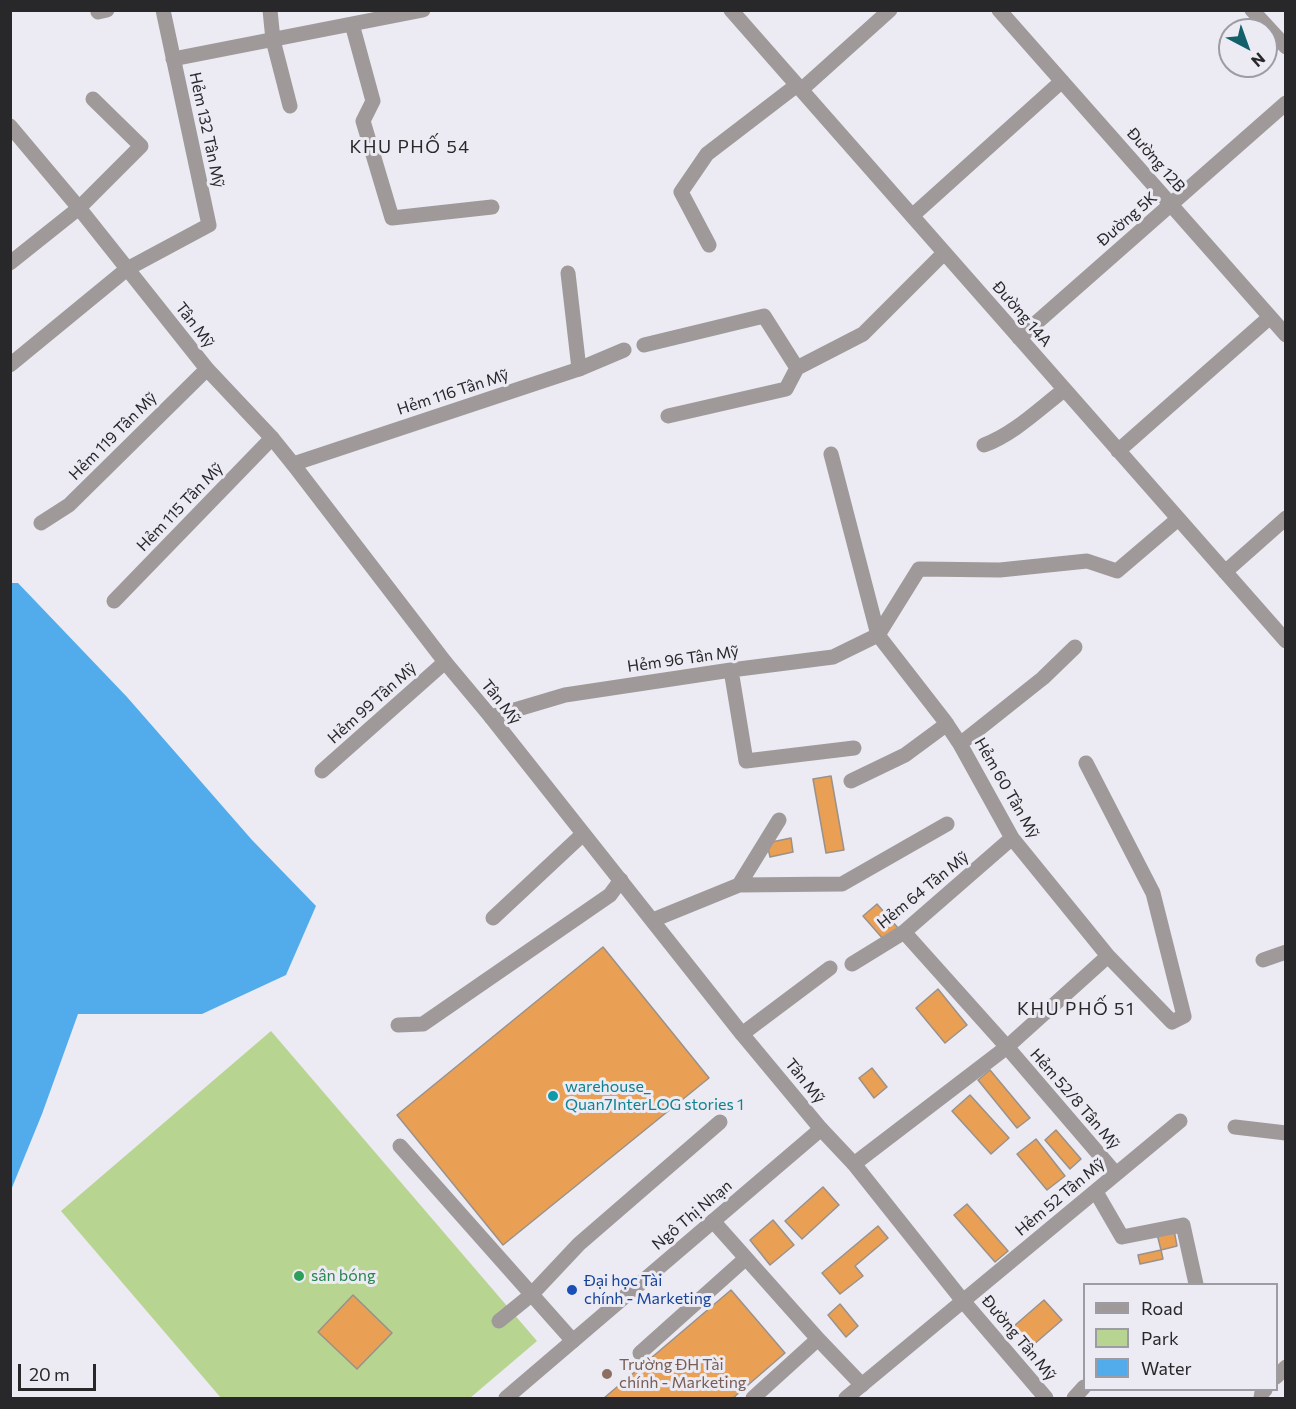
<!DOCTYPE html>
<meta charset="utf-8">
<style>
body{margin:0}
#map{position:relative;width:1296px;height:1409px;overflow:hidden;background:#eceaf3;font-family:Commissioner,sans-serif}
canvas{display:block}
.frame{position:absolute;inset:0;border:12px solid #28272a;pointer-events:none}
.legend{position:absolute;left:1083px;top:1283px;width:195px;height:108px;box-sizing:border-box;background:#eceaf3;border:2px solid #9e9ca3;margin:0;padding:8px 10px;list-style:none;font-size:18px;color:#28272a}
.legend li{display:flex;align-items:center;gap:12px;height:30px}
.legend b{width:30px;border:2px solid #9e9ca3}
.north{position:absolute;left:1218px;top:18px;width:60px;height:60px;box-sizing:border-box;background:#eceaf3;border:2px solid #9e9ca3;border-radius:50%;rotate:139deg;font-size:16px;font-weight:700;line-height:24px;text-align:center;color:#28272a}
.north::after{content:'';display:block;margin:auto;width:21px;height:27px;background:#13606b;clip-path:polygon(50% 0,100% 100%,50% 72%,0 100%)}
.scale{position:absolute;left:18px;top:1364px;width:78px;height:27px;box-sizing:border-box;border:3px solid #28272a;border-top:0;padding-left:8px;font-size:18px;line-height:21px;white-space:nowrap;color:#28272a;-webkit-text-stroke:4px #eceaf3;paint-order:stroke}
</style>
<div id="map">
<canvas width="1296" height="1409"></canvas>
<div class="frame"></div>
<ul class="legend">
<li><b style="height:8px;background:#9f9a99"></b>Road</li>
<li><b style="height:16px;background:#b7d490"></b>Park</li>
<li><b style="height:16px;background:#52aceb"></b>Water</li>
</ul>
<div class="north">N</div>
<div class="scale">20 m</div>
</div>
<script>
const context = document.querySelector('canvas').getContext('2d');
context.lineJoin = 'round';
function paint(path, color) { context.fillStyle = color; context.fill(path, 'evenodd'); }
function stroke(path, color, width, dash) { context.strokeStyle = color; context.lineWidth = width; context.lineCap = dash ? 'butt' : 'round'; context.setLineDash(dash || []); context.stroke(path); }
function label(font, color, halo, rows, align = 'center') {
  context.font = font + ' Commissioner,sans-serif'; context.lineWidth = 6; context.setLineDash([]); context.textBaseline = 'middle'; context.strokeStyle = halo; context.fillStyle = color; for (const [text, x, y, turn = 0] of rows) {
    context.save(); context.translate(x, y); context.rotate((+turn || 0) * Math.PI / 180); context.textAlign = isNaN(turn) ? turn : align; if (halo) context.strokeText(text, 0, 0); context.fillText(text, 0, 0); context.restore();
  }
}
paint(new Path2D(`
 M271 1031 537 1341 470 1398H221L61 1211Z`), '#b7d490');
paint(new Path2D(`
 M11 583H18L127 697 252 840 316 906 286 975 202 1014H78L42 1114 11 1190Z`), '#52aceb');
const building = new Path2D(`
 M831 776 844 850 826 853 813 779Z
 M791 838 793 852 770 857 767 843Z
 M877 904 898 928 884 940 863 916Z
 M603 947 709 1078 503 1245 397 1115Z
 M938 989 967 1025 945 1043 916 1008Z
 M872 1068 887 1087 874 1098 859 1078Z
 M990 1070 1030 1118 1017 1128 978 1080Z
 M970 1095 1009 1138 991 1154 952 1111Z
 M1056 1130 1081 1159 1070 1169 1045 1140Z
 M1036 1139 1065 1176 1047 1190 1017 1154Z
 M823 1187 839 1205 802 1239 785 1221Z
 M967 1204 1008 1251 995 1262 954 1215Z
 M773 1220 794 1245 770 1265 750 1240Z
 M878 1226 888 1238 855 1266 863 1276 840 1294 822 1273Z
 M1174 1230 1177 1246 1161 1250 1157 1234Z
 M1161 1250 1163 1259 1140 1264 1138 1255Z
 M731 1290 785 1353 733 1398H604Z
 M353 1295 392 1333 357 1369 318 1332Z
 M1044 1300 1062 1320 1032 1346 1014 1326Z
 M840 1304 858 1326 846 1337 828 1315Z`);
paint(building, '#e9a054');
stroke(building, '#99918a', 1.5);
stroke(new Path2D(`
 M270 10 273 40 290 106
 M98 12 107 10
 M352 24 373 101 363 121 392 218 492 207
 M173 59 423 10
 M709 245 681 192 707 154 797 85
 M10 263 79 208
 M127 269 209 225 163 10
 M568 273 579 369
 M831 454 878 635 944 720 960 744 1012 838 1108 956 1172 1022 1184 1016 1153 893 1086 763
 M878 635 919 569 1000 570 1087 561 1117 571 1178 519
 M731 670 746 761 854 748
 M491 717 565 695 731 670 833 657 878 635
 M960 744 1043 678 1075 647
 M851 781 905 755 947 724
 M739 885 779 820
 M493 918 583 834
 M653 920 739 885 842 884 947 824
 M904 932 1007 1047 1108 956
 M852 964 904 932 1012 838
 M398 1025 423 1024 610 895 621 880
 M742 1034 830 968
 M400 1146 573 1341
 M1096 1192 1122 1237 1183 1225 1196 1284
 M713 1221 818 1339 862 1385
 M499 1321 531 1295 579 1244 720 1122
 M640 1353 745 1259
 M1276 1377 1286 1367
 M753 1398 818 1339
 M1074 1398 1084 1387
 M1261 1398 1262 1392 1265 1390`), '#9f9a99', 15);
stroke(new Path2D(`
 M731 10 1286 641
 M999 10 1286 335
 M1252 10 1286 47
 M801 90 890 10
 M79 208 141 146 93 99
 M912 216 1062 81
 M1019 338 1286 103
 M644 345 764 316 797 368 863 334 944 253
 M10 365 127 269
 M668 416 786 389 797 368
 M984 445C1014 434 1039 409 1064 390
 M1118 451 1270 317
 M293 464 579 369 624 350
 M41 523 69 505 207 369
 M1225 572 1286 518
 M114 601 272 438
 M322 771 445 662
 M1263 960 1286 952
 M1235 1127 1286 1133
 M854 1164 1007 1047 1116 1174
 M506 1398 821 1129
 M846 1398 1180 1121`), '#9f9a99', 15);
stroke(new Path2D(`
 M10 126 79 208 207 369 272 438 293 464 445 662 491 717 742 1034 821 1129 854 1164 963 1301 1046 1398`), '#9f9a99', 15);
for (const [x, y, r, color] of [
 [553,1096,6,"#0f9aa8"],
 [299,1276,6,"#2e9e5b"],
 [572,1290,6,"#1a4fb4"],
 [607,1374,6,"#8d6e63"]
]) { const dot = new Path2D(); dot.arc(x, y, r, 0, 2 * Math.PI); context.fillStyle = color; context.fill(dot); stroke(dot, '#eceaf3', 2); }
label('16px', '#28272a', '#eceaf3', [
 ["Hẻm 132 Tân Mỹ",207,130,78],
 ["Đường 12B",1156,160,49],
 ["Đường 5K",1127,219,-41],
 ["Đường 14A",1022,314,49],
 ["Tân Mỹ",195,325,52],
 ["Hẻm 116 Tân Mỹ",453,392,-18],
 ["Hẻm 119 Tân Mỹ",113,436,-45],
 ["Hẻm 115 Tân Mỹ",180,507,-46],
 ["Hẻm 96 Tân Mỹ",683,659,-8],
 ["Tân Mỹ",501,702,51],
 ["Hẻm 99 Tân Mỹ",372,703,-42],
 ["Hẻm 60 Tân Mỹ",1007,788,60],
 ["Hẻm 64 Tân Mỹ",923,890,-39],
 ["Tân Mỹ",805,1081,51],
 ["Hẻm 52/8 Tân Mỹ",1075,1099,49],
 ["Hẻm 52 Tân Mỹ",1060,1197,-40],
 ["Ngô Thị Nhạn",692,1215,-40],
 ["Đường Tân Mỹ",1019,1338,50]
]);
label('16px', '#0d838f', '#eceaf3', [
 ["warehouse_",565,1087],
 ["Quan7InterLOG stories 1",565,1105]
], 'left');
label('16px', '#27864d', '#eceaf3', [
 ["sân bóng",311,1276]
], 'left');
label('16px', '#164399', '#eceaf3', [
 ["Đại học Tài",584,1281],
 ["chính - Marketing",584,1299]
], 'left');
label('16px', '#785e54', '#eceaf3', [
 ["Trường ĐH Tài",619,1365],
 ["chính - Marketing",619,1383]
], 'left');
context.letterSpacing = '1.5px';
label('18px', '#28272a', '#eceaf3', [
 ["KHU PHỐ 54",410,147],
 ["KHU PHỐ 51",1076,1009]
]);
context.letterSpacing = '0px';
</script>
